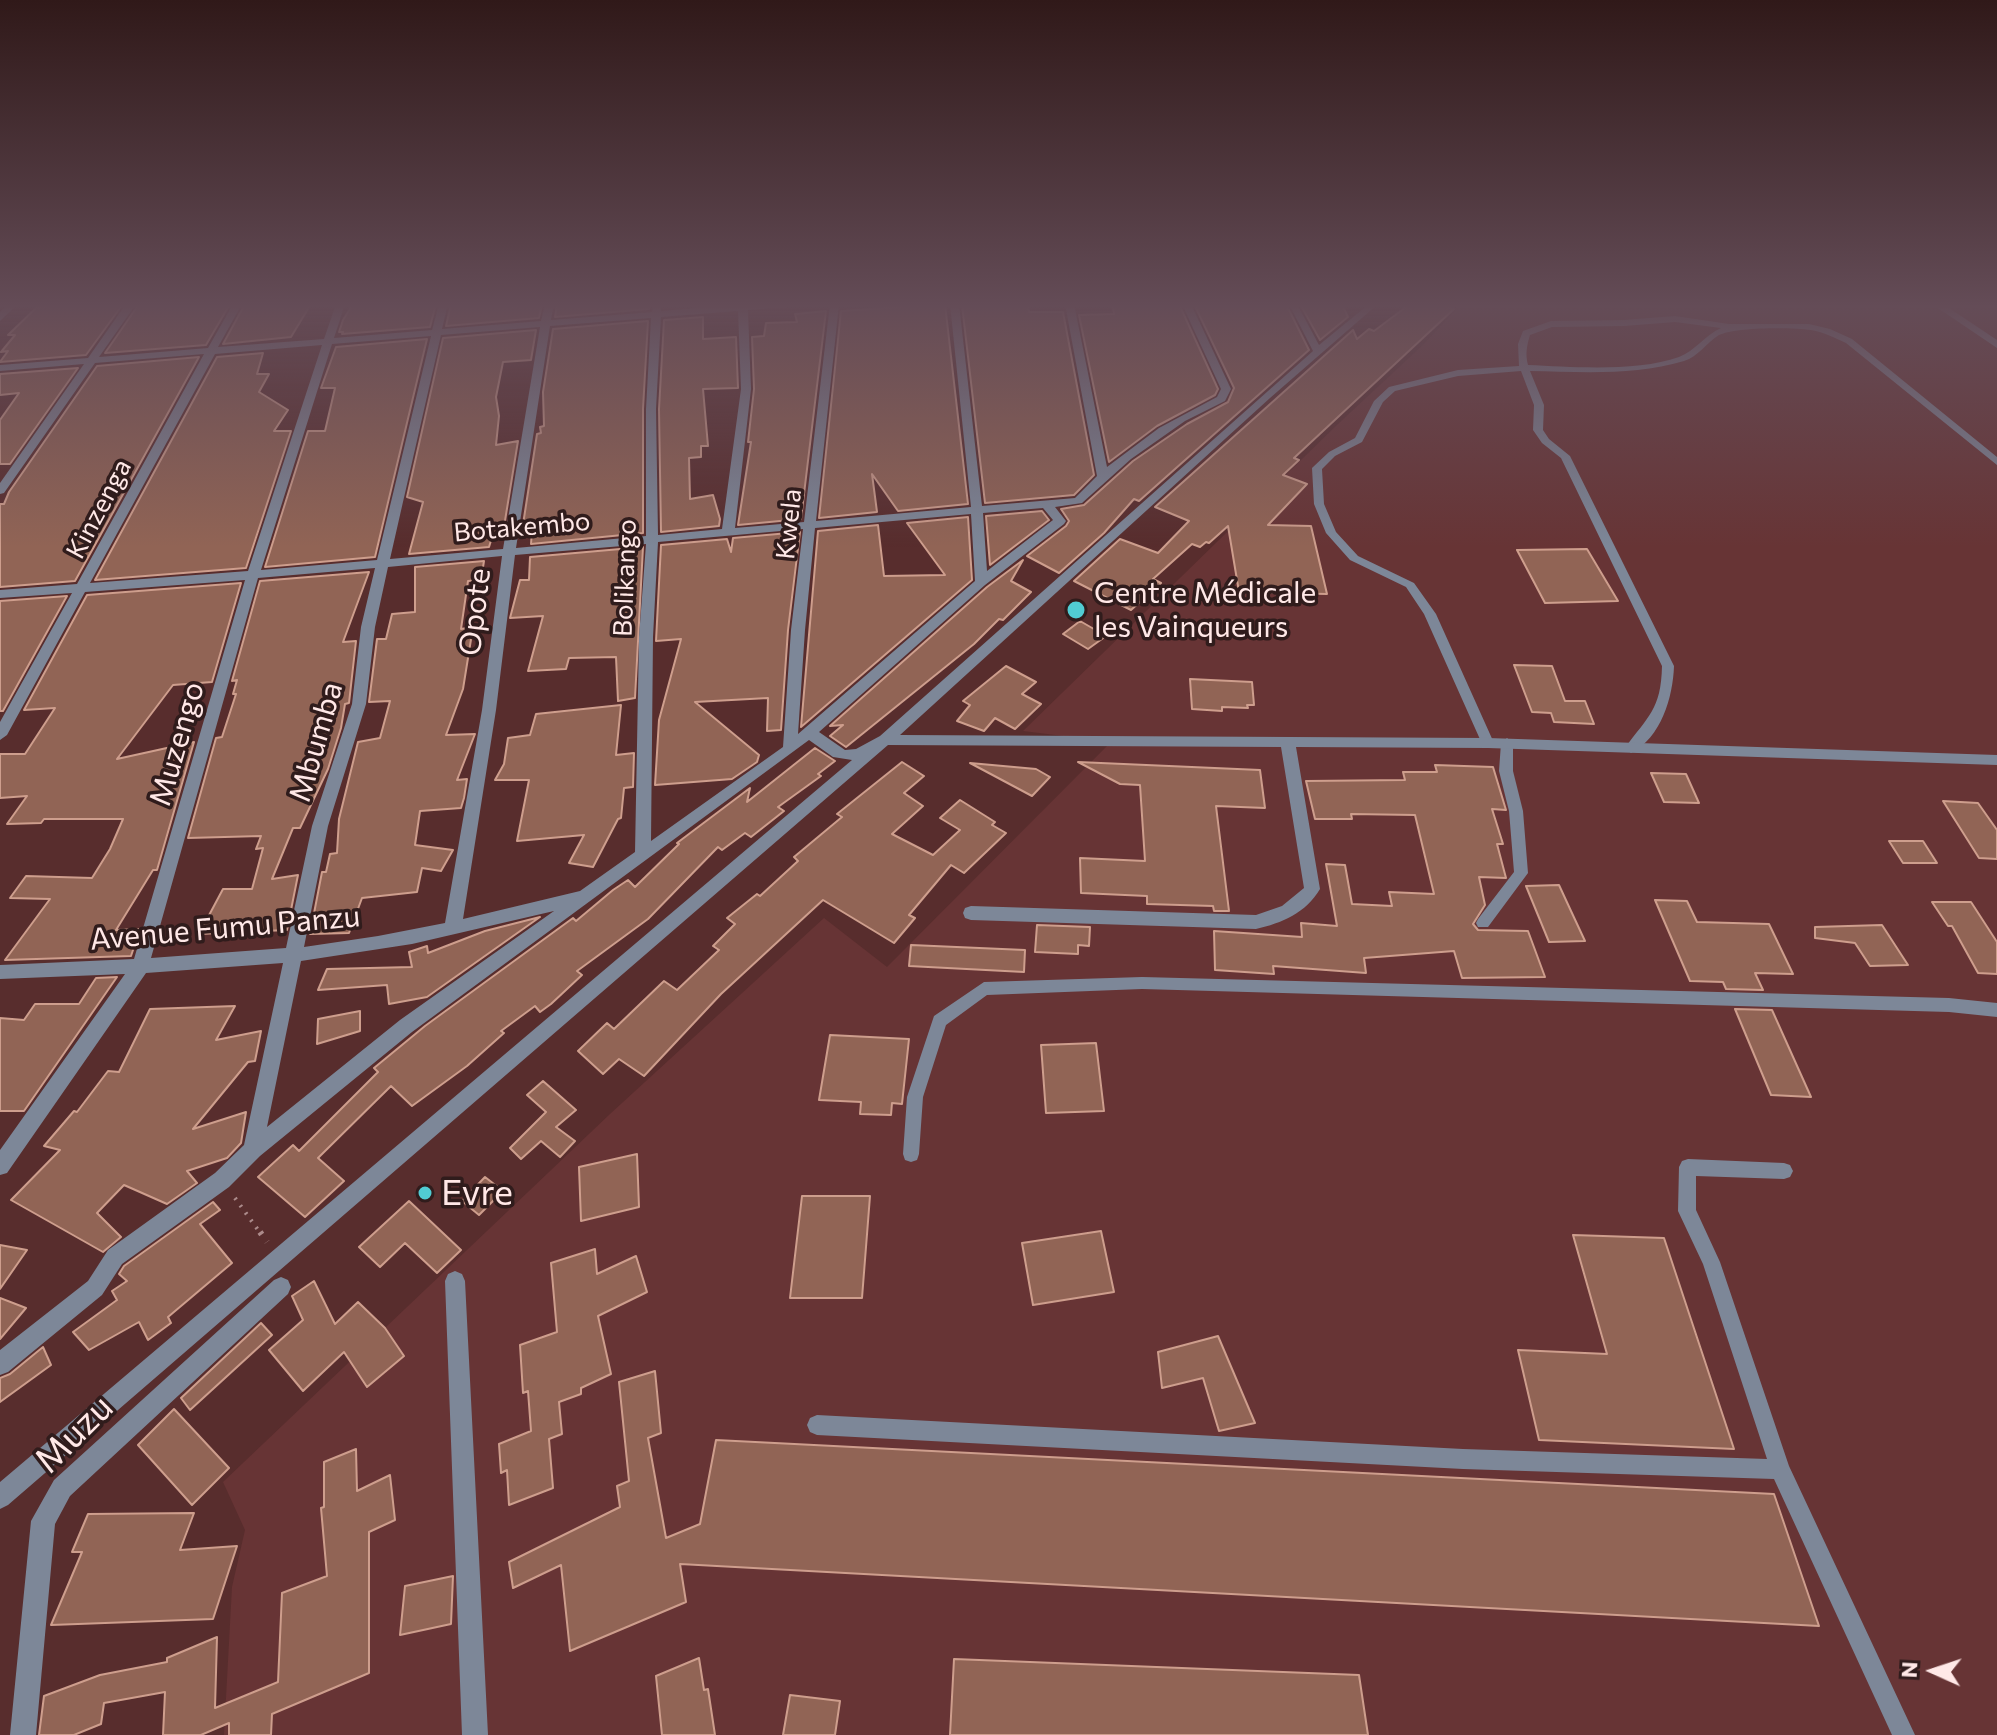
<!DOCTYPE html>
<meta charset="utf-8">
<style>
body{margin:0}
#map{position:relative;width:1997px;height:1735px;overflow:hidden;background:#582d2d;font-family:Commissioner,sans-serif}
canvas{display:block}
.north{position:absolute;left:1893px;top:1631px;width:80px;height:80px;-webkit-text-stroke:6px #301c1c;paint-order:stroke;rotate:273deg;font-size:22px;font-weight:700;line-height:32px;text-align:center;color:#ffe8e7}
.north::after{content:'';display:block;margin:auto;width:28px;height:36px;background:#ffe8e7;clip-path:polygon(50% 0,100% 100%,50% 72%,0 100%)}
</style>
<div id="map">
<canvas width="1997" height="1735"></canvas>
<div class="north">N</div>
</div>
<script>
const context = document.querySelector('canvas').getContext('2d');
context.lineJoin = 'round';
function paint(path, color) { context.fillStyle = color; context.fill(path, 'evenodd'); }
function stroke(path, color, width, dash) { context.strokeStyle = color; context.lineWidth = width; context.lineCap = dash ? 'butt' : 'round'; context.setLineDash(dash || []); context.stroke(path); }
function label(font, color, halo, rows, align = 'center') {
  context.font = font + ' Commissioner,sans-serif'; context.lineWidth = 7; context.setLineDash([]); context.textBaseline = 'middle'; context.strokeStyle = halo; context.fillStyle = color; for (const [text, x, y, turn = 0] of rows) {
    context.save(); context.translate(x, y); context.rotate((+turn || 0) * Math.PI / 180); context.textAlign = isNaN(turn) ? turn : align; if (halo) context.strokeText(text, 0, 0); context.fillText(text, 0, 0); context.restore();
  }
}
paint(new Path2D(`
 M1461 304H1997V1735H224L232 1587 245 1530 223 1482 610 1114 824 918 887 967 1111 742 1023 731 1338 424 1425 343Z`), '#673435');
const building = new Path2D(`
 M71 304H123L86 355 0 362 8 351 1 352 15 335H8L36 308Z
 M139 304H230L206 345 105 353Z
 M245 304H311L291 337 223 344Z
 M353 304H436L430 327 342 334 343 332H339L343 320Z
 M451 304H513L512 307 542 304 539 318 446 326Z
 M557 304H650L649 309 555 317Z
 M945 304 968 504 898 511 872 474 877 512 819 518 841 311Z
 M1028 304 1029 312H1063L1094 475 1074 495 985 503 962 305Z
 M1112 304H1179L1218 389 1215 395 1157 426 1109 462 1079 315 1114 314Z
 M1194 304H1286L1309 350 1139 501 1134 499 1104 533 1059 573 1027 556 1066 526 1069 521 1061 509 1084 505 1133 461 1187 424 1228 402 1234 388Z
 M1300 304H1342L1348 317 1320 340Z
 M1410 304H1437L1454 309 1294 458 1299 460 1283 475 1307 484 1268 525 1311 526 1327 594 1239 592 1228 526 1209 543 1206 542 1200 547 1192 544 1153 579 1161 583 1131 610 1074 581 1120 539 1158 553 1189 521 1155 507 1353 330 1357 339 1369 329 1374 331Z
 M826 311 801 519 738 525 751 442H748L754 389 752 337 764 336 766 323 797 322 795 314Z
 M703 317V339L736 337 738 388 703 389 708 446H701V457L689 458 690 499 713 495 720 519 719 526 661 532 659 409 664 320Z
 M648 321 643 409V533L531 544 532 530 522 531 537 434 541 433 540 427 544 426 543 392 553 329Z
 M536 330 531 360 503 362 496 397 499 416 496 445 518 441 503 533 493 534 489 547 409 554 423 502 407 497 443 338Z
 M427 339 375 557 265 567 308 431H325L335 388H321L336 347Z
 M263 353 257 374H269L259 392 288 410 274 431H291L246 568 95 580 217 357Z
 M199 357 75 581 0 587V504H4L9 492 97 366Z
 M78 368 10 464H0V420L19 393 0 395V374Z
 M1042 511 1049 520 990 565 986 516Z
 M968 517 972 580 801 727 818 531 878 525 884 576 945 575 907 523Z
 M800 532 788 630 781 730 767 731 768 698 695 702 759 755 757 762 732 779 655 785 659 720 681 639 656 641 661 545 727 539 731 552 733 538Z
 M643 547 635 698 618 701 616 657 569 658 566 669 528 671 543 616 510 618 520 580H529L530 557Z
 M1587 549 1618 601 1545 603 1517 550Z
 M1023 560 1011 581 1031 592 1003 620 999 619 974 644 846 747 830 736 843 725 830 726 987 587Z
 M484 561 481 580 468 581 461 629 473 627 463 689 446 735 475 734 457 780 467 779 464 798 461 808 420 811 415 845 453 850 441 871 422 868 417 892 362 898 349 933 310 934 322 872H326L330 854 337 853 339 819 358 742 380 738 390 701 369 702 377 639H386L392 614 415 612V567Z
 M369 572 343 642 356 641 349 703 345 704 341 728 328 769 300 828H293L272 879 298 875 287 930 199 934 223 889H252L263 848 256 849 261 836 188 838 216 738 222 737 236 694H233L237 680 232 681 260 581Z
 M241 583 212 682 173 685 117 759 194 742 157 870H153L116 930 140 929 131 956 5 960 50 899 10 898 26 876 92 878 110 849 123 819H44L41 823 7 824 27 796 0 798V754H25L55 708 24 710 87 595Z
 M67 596 3 711H0V601Z
 M1080 621 1106 636 1088 649 1063 634Z
 M1514 665 1552 666 1565 701H1585L1594 724 1554 722 1551 713 1532 712Z
 M1006 666 1036 682 1022 694 1041 704 1015 729 995 718 984 731 957 721 970 705 963 701Z
 M1190 679 1252 682 1254 705H1247L1248 708 1222 707V711L1192 709Z
 M621 705 616 755 634 753 633 787 624 788 621 818 618 819 593 867 569 863 584 835 517 841 529 780H495L504 764 508 738 530 735 536 714Z
 M815 748 835 761 818 774 821 776 778 807 784 811 751 837 745 833 722 850 718 847 648 919 577 971 582 975 551 1004 540 1012 535 1006 501 1031 504 1033 467 1066 412 1106 391 1086 318 1158 344 1181 305 1217 258 1177 293 1145 299 1151 378 1072 374 1068 425 1026 573 918 576 921 613 890 628 880 635 887 679 844 677 843 750 788 747 802Z
 M902 762 924 776 904 793 923 806 892 834 933 855 960 830 940 818 960 800 995 822 992 825 1006 833 964 873 951 865 909 915 915 918 894 943 823 900 721 994 644 1076 619 1059 603 1074 578 1051 607 1023 614 1029 664 981 677 990 719 950 713 946 735 924 727 918 757 894 760 896 798 861 794 857 842 817 837 814Z
 M1078 762 1260 770 1265 808 1216 806 1229 911H1214L1213 906 1147 904V896L1081 893 1080 858 1145 861 1140 785 1120 784Z
 M970 763 1036 769 1050 777 1032 796Z
 M1435 765 1493 767 1506 810 1492 809 1503 844H1497L1506 878 1479 877 1485 905 1473 924 1478 930 1528 931 1545 977 1462 978 1454 951 1364 958 1366 973 1273 966 1274 974 1215 970 1214 931 1302 937 1301 923 1337 926 1326 864 1345 865 1352 904 1392 906 1389 892 1434 894 1415 815 1351 814 1352 819H1315L1306 781 1405 780 1403 772H1437Z
 M1651 773 1686 774 1699 803 1664 802Z
 M1943 801 1978 803 1997 830V859L1979 858Z
 M1889 841H1923L1937 863H1903Z
 M1559 885 1571 911 1585 941 1549 942 1526 886Z
 M1655 900 1687 901 1697 922 1769 924 1793 974 1755 973 1763 990 1726 989 1723 982 1690 981Z
 M1932 902H1971L1997 942V974L1978 973 1952 926H1948Z
 M540 917 427 997 389 1004 387 985 318 990 327 969 412 967 409 952 427 946 428 953 485 931Z
 M1037 925 1090 927 1089 946 1078 945V954L1035 952Z
 M1882 925 1908 965 1870 966 1855 943 1815 938V927Z
 M911 945 1025 950 1024 972 909 966Z
 M117 977 24 1111H0V1018L24 1020 35 1004H79L96 978Z
 M235 1006 216 1040 261 1031 255 1061 248 1062 193 1129 246 1112 241 1143 227 1158 187 1171 197 1183 167 1204 124 1185 97 1213 121 1237 103 1252 11 1200 60 1150 44 1146 74 1111 77 1112 108 1071 119 1072 150 1009Z
 M1735 1009 1772 1010 1811 1097 1771 1095Z
 M360 1011V1031L317 1044 318 1019Z
 M830 1035 909 1039 902 1104 892 1103 891 1115 860 1114 861 1102 819 1100Z
 M1096 1043 1104 1111 1046 1113 1041 1045Z
 M543 1081 576 1110 556 1127 575 1141 560 1157 541 1141 521 1159 510 1148 546 1112 527 1095Z
 M637 1154 639 1207 581 1221 579 1167Z
 M485 1177 503 1191 479 1215 462 1201Z
 M802 1196H870L862 1298H790Z
 M409 1201 461 1250 437 1273 405 1243 380 1267 359 1247Z
 M213 1202 220 1210 200 1224 232 1263 168 1317 171 1323 148 1340 139 1322 89 1350 73 1332 117 1300 112 1291 127 1281 119 1274 124 1266Z
 M1101 1231 1114 1292 1033 1305 1022 1243Z
 M1573 1235 1664 1238 1734 1449 1539 1440 1518 1350 1607 1354Z
 M0 1245 27 1250 0 1289Z
 M595 1249 597 1274 636 1256 647 1292 598 1316 611 1374 581 1388V1394L559 1402 562 1434 549 1439 553 1488 509 1505 507 1470 501 1473 499 1444 531 1431 528 1391 523 1393 520 1345 557 1332 551 1263Z
 M314 1281 335 1324 358 1302 385 1328 404 1356 367 1387 344 1352 303 1391 269 1350 303 1320 292 1296Z
 M0 1298 26 1308 0 1339Z
 M261 1323 272 1335 190 1410 181 1398Z
 M1218 1336 1255 1423 1219 1431 1203 1378 1162 1388 1158 1352Z
 M43 1347 51 1365 0 1402V1378L10 1374Z
 M655 1371 661 1433 648 1438 666 1538 700 1524 716 1440 1774 1494 1819 1626 680 1564 686 1602 570 1651 561 1565 513 1588 509 1562 620 1507 617 1486 629 1481 619 1382Z
 M174 1409 229 1468 192 1505 138 1445Z
 M356 1449 357 1491 390 1475 395 1520 369 1532V1673L272 1714 271 1735H229V1723L201 1735H163L165 1692 104 1703 101 1724 74 1735H39L44 1696 100 1675 167 1662V1658L217 1637 215 1708 278 1682 282 1593 327 1576 321 1508 324 1507V1462Z
 M194 1513 180 1550 237 1546 213 1619 51 1625 82 1552H72L88 1514Z
 M453 1576 451 1624 400 1635 405 1586Z
 M699 1658 704 1690 708 1689 715 1735H662L656 1676Z
 M954 1659 1359 1675 1368 1735H950Z
 M790 1695 840 1701 835 1735H783Z`);
paint(building, '#916455');
stroke(building, '#ce9e8d', 2);
stroke(new Path2D(`
 M235 1198 261 1234`), '#ac8b8b', 4, [2, 7]);
stroke(new Path2D(`
 M260 1232 267 1242`), '#ac8b8b', 6, [3, 9]);
paint(new Path2D(`
 M1675 316 1729 324H1809L1830 329 1852 339 1997 457V465L1846 343C1835 338 1824 332 1811 330 1792 327 1735 327 1719 335 1707 342 1698 357 1684 361 1635 376 1580 372 1530 371L1544 405 1543 430 1549 439 1570 456 1674 666C1673 697 1661 738 1631 753L1625 748C1648 716 1661 710 1662 666L1561 458 1542 443 1533 430 1534 405 1521 371 1458 376 1395 391 1383 402 1362 442 1335 456 1322 469 1324 504 1336 532 1358 556 1414 583 1436 614 1494 743 1488 748 1483 746 1424 614 1406 587 1350 560 1326 533 1314 504 1312 468 1329 452 1355 438 1374 401 1389 387 1458 370 1519 366 1518 344 1523 331 1551 321 1624 320ZM1675 322 1721 328C1705 335 1695 351 1679 357 1637 372 1573 367 1528 365 1525 354 1527 345 1530 335L1552 327 1624 326Z
 M1507 738 1513 743V771L1523 811 1528 873 1488 927H1478L1476 923 1478 919 1514 872 1509 811 1499 771 1501 743Z
 M1142 977 1949 998 1997 1003V1017L1949 1012 1142 989 987 995 946 1025 923 1097 919 1154 917 1160 911 1162 905 1160 903 1154 907 1097 934 1016 984 982Z
 M1688 1159 1784 1163 1790 1165 1793 1171 1790 1177 1784 1179 1696 1176V1210L1720 1262 1789 1466 1915 1735H1892L1774 1479 1463 1469 817 1435 810 1432 807 1425 810 1418 817 1415 1463 1449 1767 1459 1703 1264 1678 1211 1679 1167 1682 1161Z`), '#7d8798');
paint(new Path2D(`
 M8 304H18L0 321V312Z
 M126 304H136L99 357 208 348 233 304H242L218 347 324 339 336 304H345L334 338 432 330 439 304H448L442 329 541 321 545 304H554L551 320 652 312 653 304H661V311L739 304H792L788 307 748 310 751 389 735 528 804 522 830 304H839L816 521 971 507 950 304H959L982 506 1075 498 1097 476 1065 304H1074L1107 467 1159 428 1217 397 1221 389 1182 304H1191L1231 389 1225 401 1185 421 1131 459 1082 503 1055 507 1066 521 1064 524 985 585 819 732 845 750 856 749 880 736 1313 351 1289 304H1297L1319 345 1369 304H1378L1270 398 900 735 1488 738 1997 755V765L1488 748 1296 747 1320 889C1306 913 1282 923 1256 929L971 920 965 918 963 913 965 908 971 906 1256 915 1282 906 1304 888 1281 747 888 745 8 1505 0 1509V1482L852 760 833 757 809 740 412 1032 260 1156 229 1187 122 1264 102 1295 8 1372 0 1375V1350L88 1281 108 1250 215 1173 244 1145 283 963 146 973 7 1173 0 1175V1150L125 974 0 979V965L134 959 245 580 85 592 7 735 0 740V722L72 593 0 598V590L77 584 204 354 95 363 4 493 0 494V483L84 364 0 371V365L88 358ZM738 311 741 389 722 529 658 535 656 409 661 317ZM651 318 646 409V536L516 548 550 326ZM540 327 503 549 390 559 441 335ZM431 336 377 560 261 570 332 344ZM322 345 248 571 90 583 215 354ZM1043 508 1053 520 987 571 983 513ZM971 514 975 581 798 734 805 630 815 528ZM803 529 791 630 783 747 651 841 653 637 658 542ZM646 544 639 637 635 852 580 891 463 919 496 710 515 555ZM502 556 482 710 445 923 378 936 304 947 328 826 366 704 375 627 388 567ZM375 568 361 627 352 704 312 826 286 948 151 958 258 578ZM554 911 400 1020 267 1127 301 961 412 944Z
 M1932 304H1943L1997 340V348Z
 M455 1271 462 1274 465 1281 488 1735H462L445 1281 448 1274Z
 M281 1277 288 1280 291 1287 288 1294 70 1496 55 1524 36 1735H10L31 1521 54 1480 274 1280Z`), '#7d8798');
const sky = context.createLinearGradient(0, 0, 0, 547);
sky.addColorStop(0, '#301919');
sky.addColorStop(0.56, '#644c57');
sky.addColorStop(1, '#644c5700');
context.fillStyle = sky;
context.fillRect(0, 0, 1997, 547);
for (const [x, y, r, color] of [
 [1076,610,10,"#51ccd3"],
 [425,1193,8,"#51ccd3"]
]) { const dot = new Path2D(); dot.arc(x, y, r, 0, 2 * Math.PI); context.fillStyle = color; context.fill(dot); stroke(dot, '#301c1c', 3); }
label('26px', '#ffe8e7', '#301c1c', [
 ["Kinzenga",99,509,-62],
 ["Kwela",789,524,-84],
 ["Botakembo",522,527,-5],
 ["Bolikango",625,578,-88]
]);
label('30px', '#ffe8e7', '#301c1c', [
 ["Centre Médicale",1094,593],
 ["les Vainqueurs",1094,627]
], 'left');
label('30px', '#ffe8e7', '#301c1c', [
 ["Opote",475,612,-83],
 ["Mbumba",316,742,-74],
 ["Muzengo",177,744,-74],
 ["Avenue Fumu Panzu",225,928,-5]
]);
label('36px', '#ffe8e7', '#301c1c', [
 ["Evre",441,1193]
], 'left');
label('36px', '#ffe8e7', '#301c1c', [
 ["Muzu",74,1434,-45]
]);
</script>
